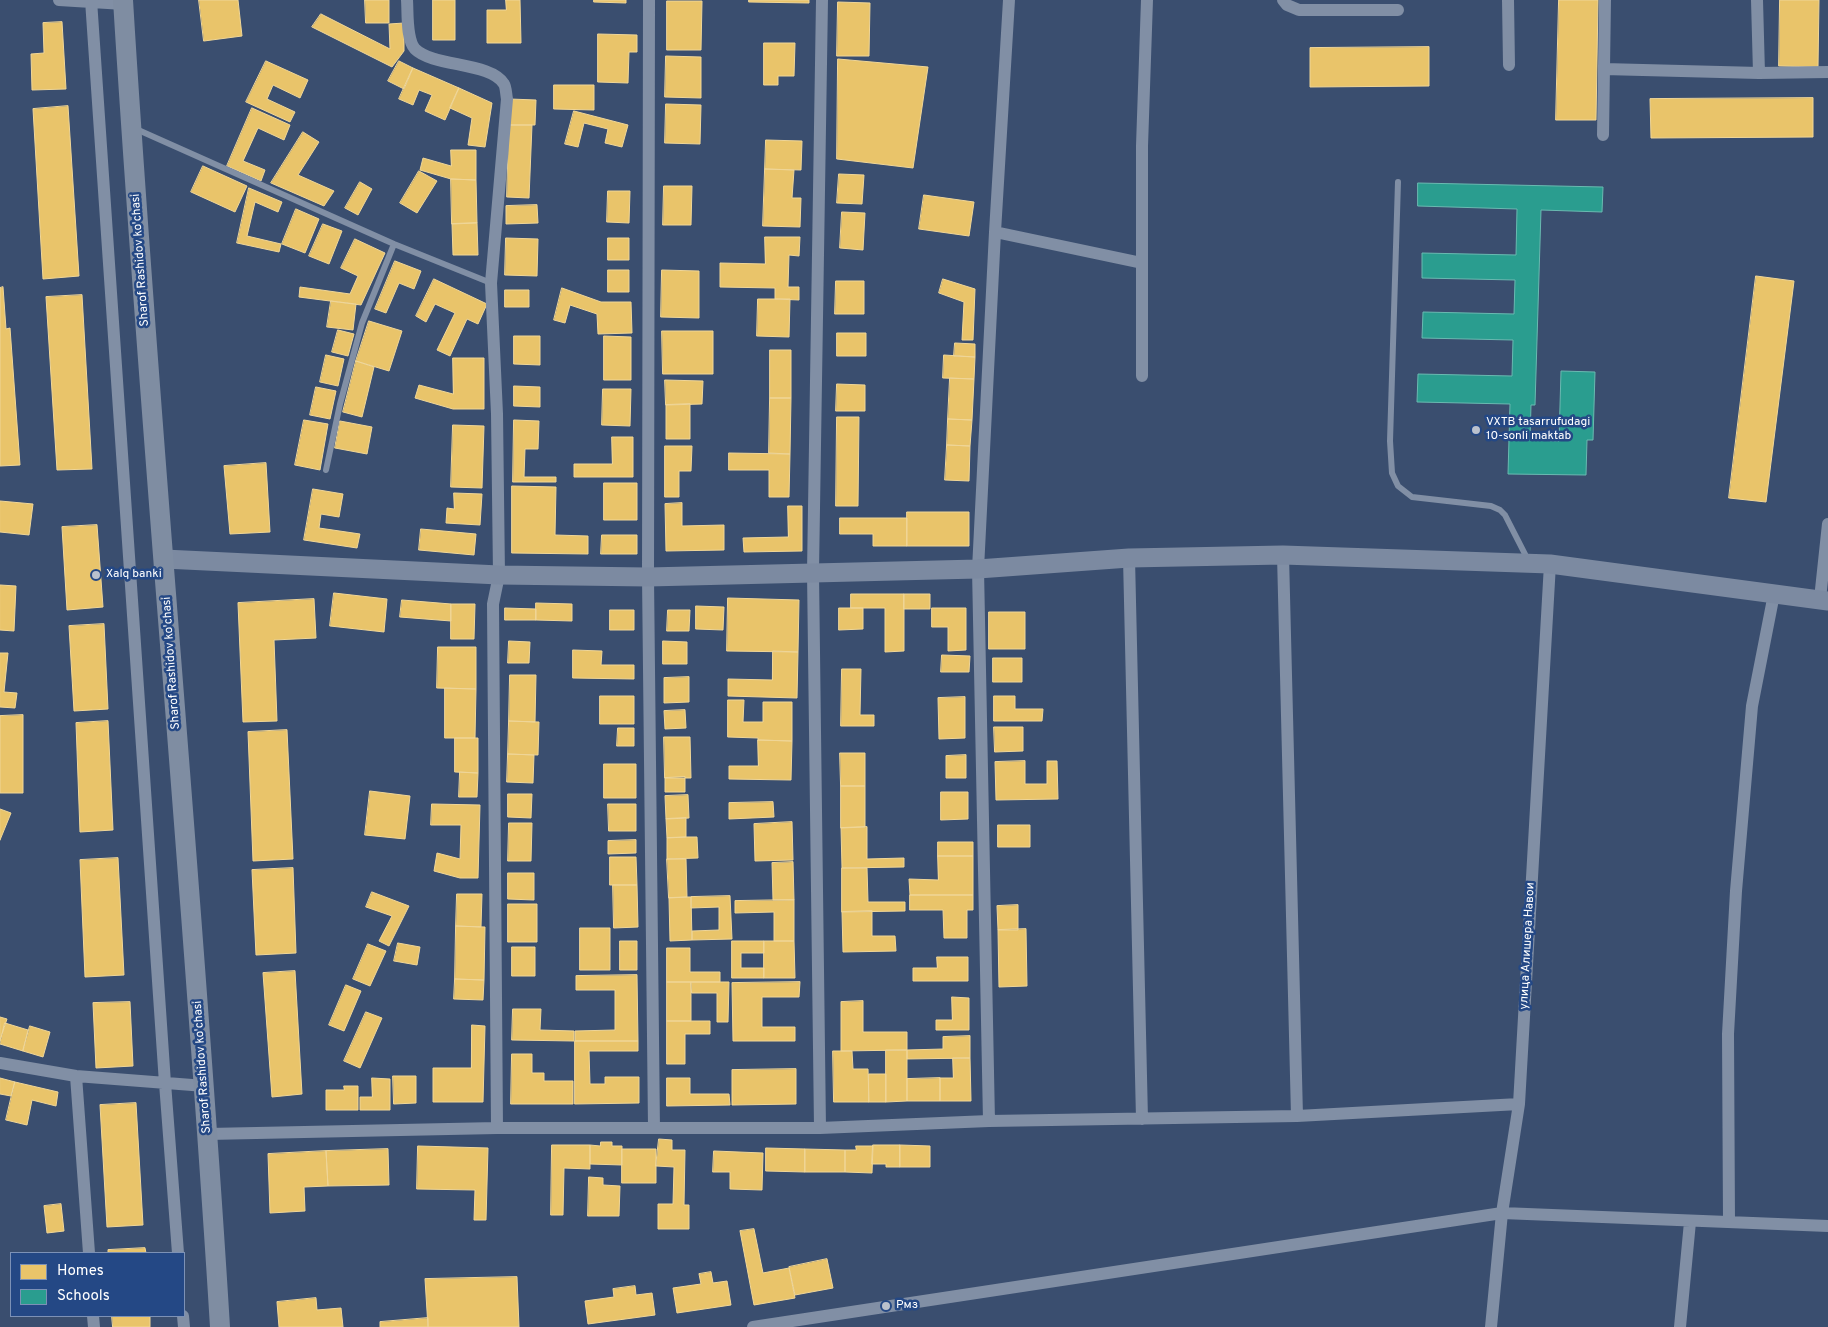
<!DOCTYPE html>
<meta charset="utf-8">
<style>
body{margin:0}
#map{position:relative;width:1828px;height:1327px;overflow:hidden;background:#3a4e6f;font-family:Overpass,sans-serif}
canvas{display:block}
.legend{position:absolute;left:10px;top:1252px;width:175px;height:65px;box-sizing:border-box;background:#244885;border:1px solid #7c91b6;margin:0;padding:6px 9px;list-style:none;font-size:15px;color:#fff}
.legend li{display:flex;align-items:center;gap:10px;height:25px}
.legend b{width:25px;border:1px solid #7c91b6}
</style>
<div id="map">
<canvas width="1828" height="1327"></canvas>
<ul class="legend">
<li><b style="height:14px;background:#e9c46a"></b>Homes</li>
<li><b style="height:14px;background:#2a9d8f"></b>Schools</li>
</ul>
</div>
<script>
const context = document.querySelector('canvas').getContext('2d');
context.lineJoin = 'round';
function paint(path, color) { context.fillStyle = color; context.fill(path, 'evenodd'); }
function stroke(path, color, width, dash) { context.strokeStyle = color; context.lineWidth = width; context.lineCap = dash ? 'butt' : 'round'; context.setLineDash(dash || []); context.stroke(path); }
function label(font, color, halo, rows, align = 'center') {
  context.font = font + ' Overpass,sans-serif'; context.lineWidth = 5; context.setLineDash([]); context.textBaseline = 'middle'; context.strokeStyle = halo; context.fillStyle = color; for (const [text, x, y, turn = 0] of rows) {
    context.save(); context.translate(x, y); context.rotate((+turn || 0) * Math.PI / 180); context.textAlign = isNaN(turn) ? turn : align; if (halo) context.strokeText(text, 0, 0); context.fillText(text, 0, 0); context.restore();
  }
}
const homes = new Path2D(`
 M199 0H238L242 36 204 41Z
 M365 0H389V23H366Z
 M433 0H455V40H433Z
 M506 0H520L521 43H487V10H506Z
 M594 0H626V3L594 2Z
 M749 0H809V3L749 2Z
 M1559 0H1598L1596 120H1556Z
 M1780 0H1819L1818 67 1779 66Z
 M667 1H702L701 50H667Z
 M838 2 870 3 869 56H837Z
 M321 14 390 49 389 24 404 23V51L392 67 312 27Z
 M62 22 66 89 32 90 31 54 44 53 43 23Z
 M598 34 637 35V52H629L628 83 598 82Z
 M764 43H795L794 76H778V85H764Z
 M1429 47V86L1310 87V48Z
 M666 56 701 57V98L665 97Z
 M838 59 928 67 913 168 837 159Z
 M266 61 308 80 300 98 273 85 267 99 295 112 290 122 246 102Z
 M399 61 413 68 404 89 388 81Z
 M413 68 459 88 445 120 425 111 432 95 419 90 413 105 399 99Z
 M554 85H594V110L554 109Z
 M459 88 492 103 485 147 468 145 472 118 450 108Z
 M1813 98V137L1651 138 1650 99Z
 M510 99 536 100 535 125H509Z
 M666 104 701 105 700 144 665 143Z
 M68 106 79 276 43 279 33 109Z
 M252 108 290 125 284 140 258 128 243 161 265 170 261 181 227 166Z
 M574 111 628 125 622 147 605 143 608 129 584 123 578 147 565 144Z
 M509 125H532L529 198 507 197Z
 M303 132 319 142 298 175 334 191 324 206 271 183Z
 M766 140 802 141 801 170 765 169Z
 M451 150H476V180L451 179 420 170 423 158 451 166Z
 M203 166 247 186 235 212 191 192Z
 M765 169 794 170 792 198H801L800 227 763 226Z
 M419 171 437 181 417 213 400 203Z
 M839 174 864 175 862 204 837 203Z
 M451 179 476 180 477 223 452 224Z
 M360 182 372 189 358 215 345 208Z
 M664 186H692L691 225H663Z
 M249 188 282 202 278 212 255 202 247 236 281 244 279 252 237 243Z
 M608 191H630L629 223 607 222Z
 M924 195 974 202 969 236 919 229Z
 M537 205 538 223 506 224V206Z
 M296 209 319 219 305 253 282 244Z
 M842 212 865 213 863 250 840 248Z
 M477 223 478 255H453L452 224Z
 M323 224 342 231 329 264 309 256Z
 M765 237H800L799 256 789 255 788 287H799V300L775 299V288L720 287V263L765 264Z
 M506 238 538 239 537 276 505 275Z
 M608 238H629V260H608Z
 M355 239 385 253 361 305 299 297 300 287 350 294 358 276 341 268Z
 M395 261 421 271 414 289 399 283 386 313 375 309Z
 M608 270H629V292H608Z
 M662 270 699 271V318L661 317Z
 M1756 276 1794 281 1766 502 1729 498Z
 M434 279 487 304 478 324 467 319 450 356 437 350 455 313 435 304 426 322 416 316Z
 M943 279 975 289 973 340H962L964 302 939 293Z
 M836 281H864V314H835Z
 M3 287 6 329 10 328 20 465 0 466V288Z
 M562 288 601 302H631L632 333 598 334 597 314 570 305 565 323 554 320Z
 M505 290H529V307H505Z
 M82 295 92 469 57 470 46 297Z
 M758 299H790L789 337 757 336Z
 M331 301 356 304 353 330 327 327Z
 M369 321 402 331 389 371 356 361Z
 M338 330 354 334 348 356 332 352Z
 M662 331H713V374H663Z
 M837 333H866V356H837Z
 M514 336H540V365L514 364Z
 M604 336 631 337V380H604Z
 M955 343 975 344V357L954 356Z
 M770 350H791V398H770Z
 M326 355 344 359 338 386 320 382Z
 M944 355 975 357 974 379 943 378Z
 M453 358H484V409H453L415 398 419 385 453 394Z
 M356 361 374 367 362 417 343 412Z
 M950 378 974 379 972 420 948 419Z
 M665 380 703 381 702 404 666 405Z
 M837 384 865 385V411H836Z
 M514 386 540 387V407L514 406Z
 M316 387 336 391 330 419 310 415Z
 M603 389H631L630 426 602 425Z
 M770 398H791L790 454 769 453Z
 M690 404V439H666V405Z
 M837 417H859L858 506H836Z
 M948 419 972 420 970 446 947 445Z
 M304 420 328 424 320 470 295 465Z
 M514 420 539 421 538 449H525L524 477H556V482H513Z
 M340 421 372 427 367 454 335 448Z
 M453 425 484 426 482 488 451 487Z
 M612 437H633V477H574V464H612Z
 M947 445 970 446 969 481 945 480Z
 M665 446H692L691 471H679V497H665Z
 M729 453 790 454 789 497H769V470H729Z
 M266 463 270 532 230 534 224 466Z
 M604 483H637V520H604Z
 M512 486 556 487 555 535 588 536V554L512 553Z
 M313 489 343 494 339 517 321 514 319 528 360 534 357 548 304 540Z
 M454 493 482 494 480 525 446 523 447 508 454 509Z
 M0 501 33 504 29 535 0 532Z
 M682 503V526L724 525V550L666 551 665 504Z
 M788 506H802V551L744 552 743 538 788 537Z
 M907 512H969V546H907Z
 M840 518H907V546H873V534H840Z
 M97 525 103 607 67 610 62 527Z
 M421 529 476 534 474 555 419 550Z
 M602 535H637V554H601Z
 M0 585 16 586 14 631 0 630Z
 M334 593 387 599 384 632 330 626Z
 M851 594H904V651L885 652V608H851Z
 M904 594H930V609H904Z
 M728 598 799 600 798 652 727 651Z
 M314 599 316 638 274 640 277 721 243 722 238 603Z
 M402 600 451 604V621L400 617Z
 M536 603 572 604V621L536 620Z
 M451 604H475L474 639H451Z
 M696 606 724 607 723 630 696 629Z
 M505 608 536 609V620H505Z
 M839 608H863V629L839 630Z
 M932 608H966V650L948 651V627H932Z
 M610 610H634V630H610Z
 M668 610H690L689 631H667Z
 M989 612H1025V649H989Z
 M104 624 108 709 74 711 69 626Z
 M509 641 530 642 529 663H508Z
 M663 641 687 642V664H663Z
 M438 647H476V689L437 688Z
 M573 650 602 651 601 665H634V679L573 678Z
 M773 651 798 652 797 698 728 696V679L772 680Z
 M0 653H8L4 692 17 693 15 708 0 707Z
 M942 655 970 656 969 672H941Z
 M993 658H1022V682H993Z
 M842 669H861L860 715H874V726H841Z
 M510 675H536L535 722 509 721Z
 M689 677V702L664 703V678Z
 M445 688 476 689 475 738H445Z
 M600 696H634V724H600Z
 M994 696H1015V709H1043L1042 721H994Z
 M965 697V738L939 739 938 698Z
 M728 700H744L743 722H763V702H792V741L758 740V738L728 737Z
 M685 710 686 728 665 729 664 711Z
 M23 715V793H0V716Z
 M108 721 113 830 80 832 76 723Z
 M509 721 539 722 538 755 508 754Z
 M994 727H1023V751L995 752Z
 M618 728H634V746H617Z
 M287 730 293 859 253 861 248 732Z
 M664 737H690L691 778H665Z
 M455 738H478V773L455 772Z
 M758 740 792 741 791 780 729 779V766H758Z
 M840 753H865V786H841Z
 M508 754 534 755 533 783 507 782Z
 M966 755V778H946V756Z
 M1025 761V784H1047V761H1057L1058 799 996 800 995 762Z
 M604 764H636V798H604Z
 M460 772 478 773 477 797H459Z
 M685 777V792H665V778Z
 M841 786H865V827L841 828Z
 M370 791 410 796 405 839 365 835Z
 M941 792H968V819L941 820Z
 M508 794H532L531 818 508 817Z
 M688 795 689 818 666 819 665 796Z
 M773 802 774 817 729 819V803Z
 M432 804 480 805 478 878H460L434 871 437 853 460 859 461 825H431Z
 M608 804H636V831H609Z
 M0 809 11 813 0 840Z
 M686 818V837L667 838 666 819Z
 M792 822 793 860 755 861 754 824Z
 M509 823H532L531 861H508Z
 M998 825H1030V847H998Z
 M867 827V859L904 858V867L842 868 841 828Z
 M686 837H697L698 858 667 859V838Z
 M636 840V853L608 854V841Z
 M938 842H973V856H938Z
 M938 856H973V895H910L909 879 938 880Z
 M610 857H636L637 885H610Z
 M118 858 124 975 85 977 80 860Z
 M667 859H686L687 897 669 898Z
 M793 862 794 900H773L772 863Z
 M293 868 296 953 256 955 252 870Z
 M842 868H867L868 902H905V911L842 912Z
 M508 873H534V900L508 899Z
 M613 885H637L638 927 614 928Z
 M372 892 409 906 389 946 379 941 392 916 366 907Z
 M457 894H482L481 927 456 926Z
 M910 895H973V910H967V938H944L943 910H910Z
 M730 896 732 939 692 940V931L719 930V907L691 908V897Z
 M687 897H691L692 940 670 941 669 898Z
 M794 900V941H774V912L735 913V901Z
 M508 904H537V942H508Z
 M1018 905V930H998L997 906Z
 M872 911V936H895L896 951 843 952 842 912Z
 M456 926 485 927 484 980 455 979Z
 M580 928H610V970H580Z
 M1026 929 1027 986 999 987 998 930Z
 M620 941H637V970H620Z
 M732 941H764V953H741V968H764V978H732Z
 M764 941H794L795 978H764Z
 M398 943 420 947 417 965 394 961Z
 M368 944 386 951 370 986 353 979Z
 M512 947H535V976H512Z
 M667 948H690V972H720V982H667Z
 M937 957H968V981H913V968H937Z
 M295 971 302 1094 272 1097 263 973Z
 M637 975 638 1041H575V1031L615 1030V990H576V976Z
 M455 979 484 980 483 1000 454 999Z
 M667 982H691V1021H667Z
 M691 982H729L728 1022H717V993H692Z
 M800 982 799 997H762V1027H795V1041H733L732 983Z
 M346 985 361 991 344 1031 329 1025Z
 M952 997 969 998V1030H936V1020H952Z
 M863 1001V1032H907V1050L841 1051V1002Z
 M130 1002 133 1066 96 1068 93 1003Z
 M513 1009H541L540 1030 574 1031V1041L512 1040Z
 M366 1012 382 1018 360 1068 344 1061Z
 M0 1017 7 1019 0 1040Z
 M667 1021H710V1034H685V1064H667Z
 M5 1023 28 1030 23 1051 0 1044Z
 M472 1025 485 1026 483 1102H433V1068H471Z
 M30 1026 50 1032 43 1057 23 1051Z
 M970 1036V1058L907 1059V1050L943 1049V1037Z
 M575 1041H638V1051H589L590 1084H605V1077H639V1103L575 1104Z
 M886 1050H907V1101L886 1102Z
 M833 1051H852L853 1069H868L869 1102H834Z
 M512 1054H532V1073H544V1081H573V1104H511Z
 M953 1058H970L971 1101H940V1078H953Z
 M796 1069V1104L732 1105V1070Z
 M869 1074H886V1102H869Z
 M393 1076H416V1103L394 1104Z
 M0 1078 15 1082 11 1096 0 1094Z
 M372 1078 390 1079V1110H360V1097H372Z
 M667 1078H690V1094H729L730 1105 667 1106Z
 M940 1078V1101H907V1079Z
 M15 1082 58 1092 56 1106 32 1100 27 1125 6 1120Z
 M344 1086H358V1110H326V1090H344Z
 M136 1103 143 1225 107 1227 100 1105Z
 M659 1139 672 1140V1150H685L684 1205H689V1229H658V1204H673L674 1167 656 1166Z
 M601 1142H612V1146H622V1165L590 1164V1145L600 1146Z
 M552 1145H590V1169L564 1168 563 1215H551Z
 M873 1145H900V1167H886V1164H872Z
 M900 1145 930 1146V1167H900Z
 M418 1146 488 1148 486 1220H474L475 1190 417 1189Z
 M856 1146H873L872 1173 845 1172V1150H856Z
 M766 1148 805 1149V1172L766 1171Z
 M388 1149 389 1185 328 1186 326 1151Z
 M622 1149H656V1183H622Z
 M805 1149 845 1150V1172H805Z
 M326 1151 328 1186 304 1187 305 1211 270 1213 268 1154Z
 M714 1151 763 1153 762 1190 730 1189V1172H713Z
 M589 1177 603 1178V1185L620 1186 619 1216H588Z
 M61 1204 64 1231 47 1233 44 1206Z
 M754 1229 763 1273 789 1268 795 1298 754 1305 740 1231Z
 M145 1248 146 1253H108V1250Z
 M827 1259 833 1288 795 1295 789 1267Z
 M711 1272 713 1283 727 1281 731 1305 677 1313 673 1288 701 1284 699 1274Z
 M517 1277 519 1327H428L425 1279Z
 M635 1286 636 1295 652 1293 655 1315 588 1324 585 1301 614 1297 613 1289Z
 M316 1298 317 1310 341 1308 343 1327H279L277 1302Z
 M112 1316H150V1327H113Z
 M428 1318V1327H380V1322Z`);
paint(homes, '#e9c46a');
stroke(homes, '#f0d697', 1);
const schools = new Path2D(`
 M1418 183 1603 187 1602 212 1541 210 1535 405H1531L1530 440 1559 441 1561 371 1595 372 1593 440H1587L1586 475 1508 474 1510 404 1417 402 1418 374 1512 376 1513 340 1422 338 1423 312 1514 314 1515 280 1422 278V253L1516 255 1517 209 1418 206Z`);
paint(schools, '#2a9d8f');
stroke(schools, '#6abab1', 1);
stroke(new Path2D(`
 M136 129 394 244 491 283
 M1398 182 1390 441 1392 473 1398 486 1412 497 1491 506 1500 510 1505 515 1528 560
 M326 470 340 404 362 323 394 244`), '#818fa5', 6);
stroke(new Path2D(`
 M59 0 124 4
 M91 0 165 1083 178 1253
 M407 0C408 13 406 39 415 49 433 67 491 62 504 84 506 87 506 94 507 99L491 283 497 414 499 575 493 604 497 1128
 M649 0 648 577 654 1128
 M1283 0 1287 5 1299 10H1398
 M1508 0 1509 65
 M1757 0 1759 73
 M1604 69 1759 73 1828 72
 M1603 135 1605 0
 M995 232 1142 263
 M1142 376V146L1147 0
 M1283 555 1297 1116
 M1129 558 1142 1119
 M1820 599 1828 524
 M0 1063 76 1076 205 1086
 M76 1076 89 1253
 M989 1121 978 569 995 232 1009 0
 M820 1128 813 572 822 0
 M208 1134 497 1128H820L989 1121 1297 1116 1519 1104
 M1729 1221 1728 1034 1736 891 1752 706 1774 594
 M93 1316 94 1327
 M183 1316 184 1327
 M753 1327 1502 1213 1828 1226
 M1491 1327 1502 1213 1519 1104 1550 564
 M1680 1327 1690 1222`), '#818fa5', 12);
stroke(new Path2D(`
 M164 559 499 575 648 577 978 569 1129 558 1283 555 1550 564 1828 601`), '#7c8aa1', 19);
stroke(new Path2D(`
 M123 0C150 443 193 884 220 1327`), '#7f8da2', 20);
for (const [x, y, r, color] of [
 [1476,430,5,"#bac1cd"],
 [96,575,5,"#bac1cd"],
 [886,1306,5,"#bac1cd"]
]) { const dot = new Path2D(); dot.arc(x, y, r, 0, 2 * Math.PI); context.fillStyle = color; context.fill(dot); stroke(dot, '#244885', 2); }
label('12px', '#fff', '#244885', [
 ["Sharof Rashidov ko'chasi",141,260,-94],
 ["Sharof Rashidov ko'chasi",172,663,-94],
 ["улица Алишера Навои",1528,946,-87],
 ["Sharof Rashidov ko'chasi",203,1067,-94]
]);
label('12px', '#fff', '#244885', [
 ["VXTB tasarrufudagi",1486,423],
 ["10-sonli maktab",1486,437],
 ["Xalq banki",106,575],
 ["Рмз",896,1306]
], 'left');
</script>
